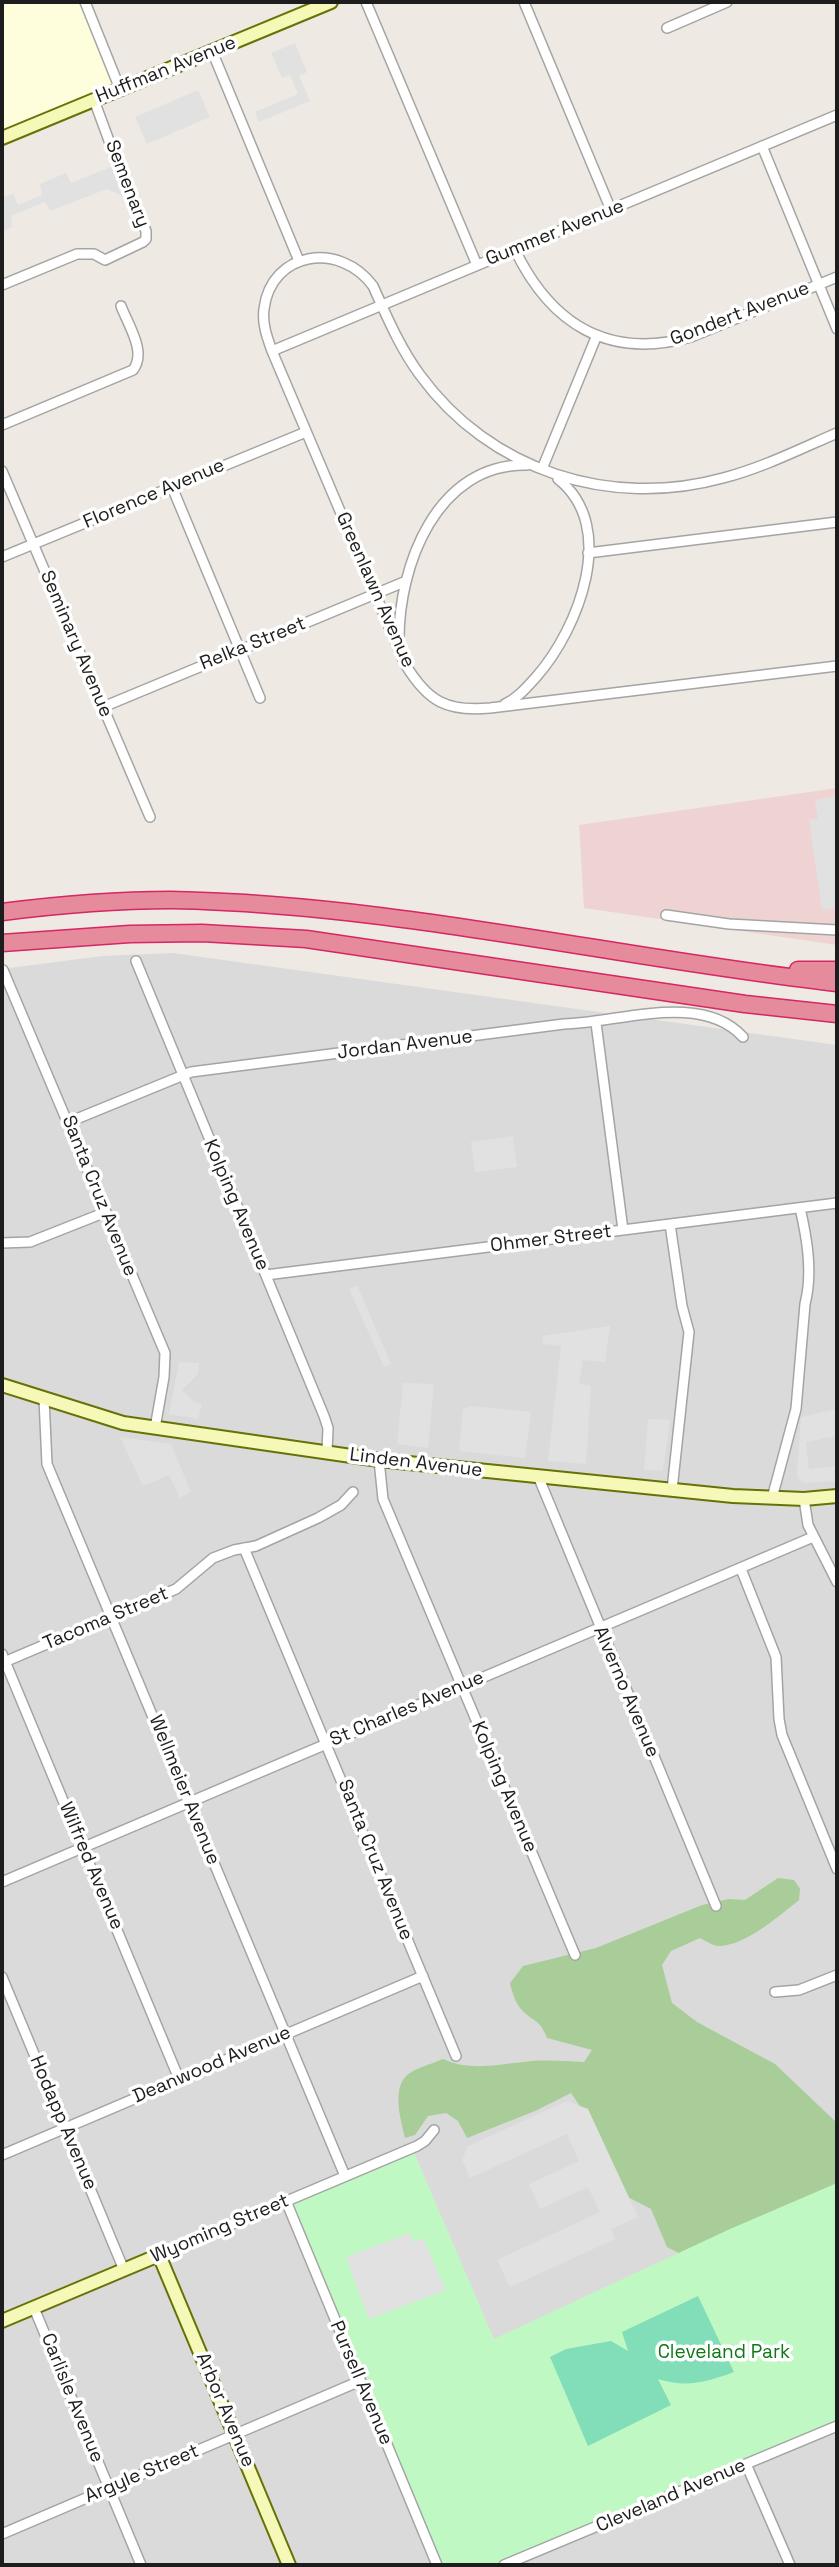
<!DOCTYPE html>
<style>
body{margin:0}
#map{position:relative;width:839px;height:2567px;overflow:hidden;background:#eeeae3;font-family:"Space Grotesk",sans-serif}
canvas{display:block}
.frame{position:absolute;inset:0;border:4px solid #1d1d1d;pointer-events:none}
</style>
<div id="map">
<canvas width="839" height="2567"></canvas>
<div class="frame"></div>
</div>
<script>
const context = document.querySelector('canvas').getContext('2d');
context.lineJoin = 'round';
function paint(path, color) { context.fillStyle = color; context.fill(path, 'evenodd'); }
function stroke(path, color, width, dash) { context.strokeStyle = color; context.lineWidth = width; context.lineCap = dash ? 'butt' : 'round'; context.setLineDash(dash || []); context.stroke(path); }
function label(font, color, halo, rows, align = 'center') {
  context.font = font + ' "Space Grotesk",sans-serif'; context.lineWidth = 7; context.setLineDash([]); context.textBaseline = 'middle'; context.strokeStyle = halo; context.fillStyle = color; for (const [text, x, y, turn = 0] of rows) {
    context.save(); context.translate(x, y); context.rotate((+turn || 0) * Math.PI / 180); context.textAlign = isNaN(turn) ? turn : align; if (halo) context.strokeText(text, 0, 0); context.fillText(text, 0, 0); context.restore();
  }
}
paint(new Path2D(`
 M173 953 837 1045V2565H2V969L102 956Z`), '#dbdada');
paint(new Path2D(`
 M837 788V945L584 908 579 825Z`), '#efd3d2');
paint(new Path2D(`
 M2 2H84L120 89 2 138Z`), '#fefedc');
paint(new Path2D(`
 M778 1878 794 1880 800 1889 799 1900C779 1916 747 1944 721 1946 714 1947 706 1941 700 1938L671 1951 662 1965 672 2003 697 2022 775 2064 837 2123V2351L692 2260 667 2247 651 2209 620 2193 586 2115 571 2093 535 2111 467 2138 458 2121 446 2113 428 2116 415 2135 405 2138C401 2120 392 2091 406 2076 414 2068 432 2064 443 2059 470 2071 494 2065 523 2062 544 2059 563 2061 584 2062L592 2050 547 2038C539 2017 533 2023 521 2009 515 2002 512 1992 510 1983L523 1966 596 1948 702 1905 729 1899 745 1900Z`), '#a8cd98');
paint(new Path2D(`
 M412 2148 494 2339 730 2229 837 2183V2426L504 2565H437L286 2202Z`), '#c0f8c4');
paint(new Path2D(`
 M698 2296 734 2372C707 2382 686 2388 658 2379L671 2405 588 2446 550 2357 566 2349 611 2341 628 2351 622 2332Z`), '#82ddb9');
paint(new Path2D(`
 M295 43 307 72 299 76 310 101 259 122 255 112 298 94 290 75 282 78 271 53Z
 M198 90 210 117 147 144 135 117Z
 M113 166 128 199 107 189 50 211 45 202 11 216 12 227 2 231V198L13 194 18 205 42 195 40 184 66 173 71 183Z
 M837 796V907L822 910 809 820 818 818 815 800Z
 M513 1136 517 1167 475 1172 471 1142Z
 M357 1285 391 1364 384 1367 349 1289Z
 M610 1326 605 1362 583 1360 579 1384 591 1386 586 1464 548 1461 561 1346 542 1344 543 1336Z
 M179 1362 199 1363 198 1374 182 1390 195 1402 202 1404 198 1419 169 1414Z
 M403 1383 434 1384 428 1448 397 1444Z
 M472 1406 531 1412 525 1458 459 1451 463 1409Z
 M837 1409V1436L806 1442 809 1469 837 1466V1481L805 1483 798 1478 797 1470 801 1417Z
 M648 1419 670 1420 663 1471 644 1470Z
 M120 1437 171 1444 191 1492 180 1498 169 1475 143 1486Z
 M567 2101 588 2109 638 2217 611 2229 615 2239 510 2287 497 2260 600 2212 588 2187 540 2209 529 2184 579 2161 567 2134 470 2178 462 2160 468 2146Z
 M410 2233 413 2242 423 2238 446 2290 369 2319 346 2257Z`), '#e1e1e1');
const street = new Path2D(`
 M85 2 120 89
 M366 2 477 265
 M524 2 611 210
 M667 28 727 2
 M212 51 299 261
 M762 146 837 329
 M515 250C551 324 608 360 691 337L837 277
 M2 285 77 254H94L105 260 143 242 146 239V231L122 176 94 100
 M272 351 837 115
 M2 425 133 370C147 352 128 325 121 306
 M837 433C800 449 762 468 723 478 610 509 490 471 420 375 400 348 387 317 373 286 340 241 271 251 264 309 262 324 267 337 272 351L405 664C428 702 447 712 490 708L837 666
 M542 469 597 335
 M2 471 150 817
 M172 487 260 698
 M588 553 837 522
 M2 557 306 432
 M399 642C398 566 437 463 527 465
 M505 704C518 698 527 687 537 676 578 629 619 527 558 479
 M103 707 404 582
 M666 915 729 924 837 930
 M136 961 324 1416 328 1428 327 1452
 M3 970 165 1353 164 1377 155 1428
 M596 1023 623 1230
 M69 1122 191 1072 564 1024C618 1023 701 991 743 1037
 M670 1224 682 1306 689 1332 672 1490
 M2 1243 30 1242 106 1212
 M266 1275 837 1203
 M44 1399 47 1464 345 2176
 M379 1460 383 1499 575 1955
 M538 1476 716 1906
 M772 1498 796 1409 805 1304C813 1273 807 1238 800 1208
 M804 1499 808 1525 837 1582
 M244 1548 456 2056
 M741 1569 776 1657 779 1719 782 1735 837 1869
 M2 1654 179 2079
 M2 1663 176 1589 213 1558 234 1550 256 1546 318 1518 341 1505 353 1492
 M2 1882 813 1537
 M2 1977 124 2270
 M775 1992 799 1990 837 1975
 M2 2155 423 1976
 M286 2201 437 2565
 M159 2255 417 2146 425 2141 434 2130
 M34 2308 141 2565
 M746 2464 790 2565
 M2 2534 360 2381
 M504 2565 837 2426`);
const secondary = new Path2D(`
 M2 138 331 2
 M2 1385 123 1423 379 1460 733 1496 804 1499 837 1496
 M2 2321 159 2255 289 2565`);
const highway = new Path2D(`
 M2 912C57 905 114 900 171 900 395 904 615 958 837 983
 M2 943 130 934 202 933 306 939 745 1004 837 1014
 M798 970H837`);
stroke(street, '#a4a4a4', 12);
stroke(secondary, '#667206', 16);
stroke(highway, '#d62663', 19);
stroke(street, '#fff', 9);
stroke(secondary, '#f5f8b7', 12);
stroke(highway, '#e58b9c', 16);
label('19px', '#1d1d1d', '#fff', [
 ["Huffman Avenue",166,70,-22],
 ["Semenary",127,184,69],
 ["Gummer Avenue",555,233,-22],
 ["Gondert Avenue",740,314,-21],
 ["Florence Avenue",154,494,-23],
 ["Greenlawn Avenue",375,590,66],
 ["Seminary Avenue",76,644,67],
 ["Relka Street",253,644,-22],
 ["Jordan Avenue",405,1045,-7],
 ["Santa Cruz Avenue",99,1196,68],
 ["Kolping Avenue",236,1205,67],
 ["Ohmer Street",551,1239,-7],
 ["Linden Avenue",416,1463,7],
 ["Tacoma Street",106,1619,-23],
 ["Alverno Avenue",626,1692,67],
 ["St Charles Avenue",407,1709,-23],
 ["Kolping Avenue",504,1787,67],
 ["Wellmeier Avenue",184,1790,68],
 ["Santa Cruz Avenue",375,1860,68],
 ["Wilfred Avenue",91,1866,67],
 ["Deanwood Avenue",212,2065,-23],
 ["Hodapp Avenue",63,2123,67],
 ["Wyoming Street",220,2229,-23],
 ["Pursell Avenue",361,2383,67],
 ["Carlisle Avenue",72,2398,68],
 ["Arbor Avenue",225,2410,67],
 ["Argyle Street",142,2474,-23],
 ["Cleveland Avenue",671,2496,-23]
]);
label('19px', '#0d7916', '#fff', [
 ["Cleveland Park",724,2353]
]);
</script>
